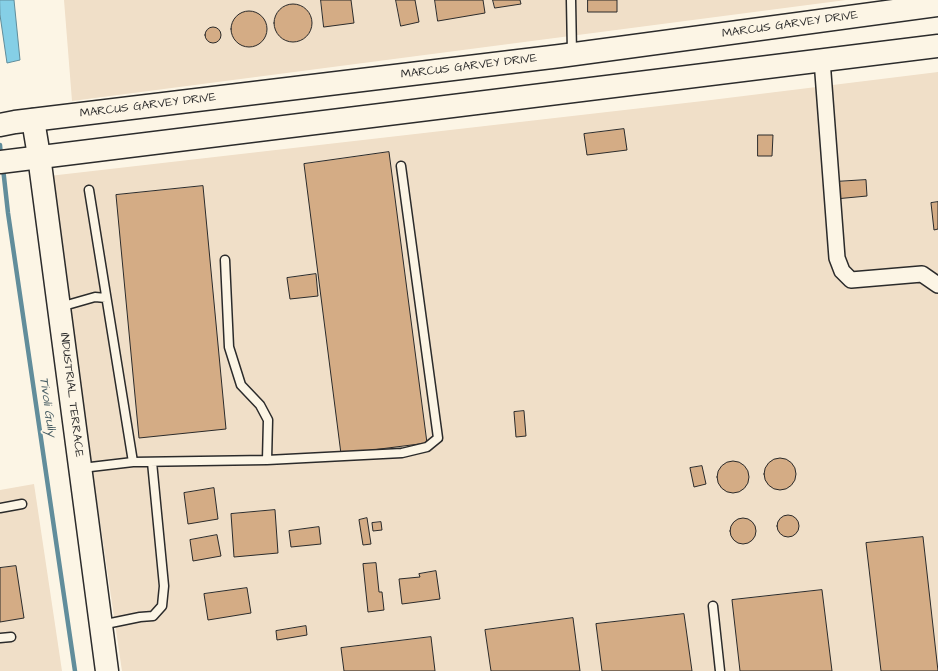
<!DOCTYPE html>
<style>
body{margin:0}
canvas{display:block;background:#fcf5e5}
</style>
<canvas width="938" height="671"></canvas>
<script>
const context = document.querySelector('canvas').getContext('2d');
context.lineJoin = 'round';
function paint(path, color) { context.fillStyle = color; context.fill(path, 'evenodd'); }
function stroke(path, color, width, dash) { context.strokeStyle = color; context.lineWidth = width; context.lineCap = dash ? 'butt' : 'round'; context.setLineDash(dash || []); context.stroke(path); }
function label(font, color, halo, rows, align = 'center') {
  context.font = font + ' "Architects Daughter",sans-serif'; context.lineWidth = 3.5; context.setLineDash([]); context.textBaseline = 'middle'; context.strokeStyle = halo; context.fillStyle = color; for (const [text, x, y, turn = 0] of rows) {
    context.save(); context.translate(x, y); context.rotate((+turn || 0) * Math.PI / 180); context.textAlign = isNaN(turn) ? turn : align; if (halo) context.strokeText(text, 0, 0); context.fillText(text, 0, 0); context.restore();
  }
}
paint(new Path2D(`
 M64 0H846L72 101Z
 M938 72V671H122L49 176 703 101Z
 M34 484 62 671H0V490Z`), '#f0dfc8');
const water = new Path2D(`
 M0 0H14L20 60 7 63 0 15Z`);
paint(water, '#85cfe6');
stroke(water, '#618d9b', 1);
stroke(new Path2D(`
 M0 145 1 157
 M3 168 8 213 75 671`), '#618d9b', 4.5);
const building = new Path2D(`
 M321 0H351L354 23 324 27Z
 M396 0H415L419 22 401 26Z
 M435 0H483L485 13 438 21Z
 M493 0H520L521 4 495 8Z
 M588 0H617V12H588Z
 M274 23a19 19 0 1 1 38 0a19 19 0 1 1-38 0Z
 M231 29a18 18 0 1 1 36 0a18 18 0 1 1-36 0Z
 M205 35a8 8 0 1 1 16 0a8 8 0 1 1-16 0Z
 M624 129 627 150 587 155 584 134Z
 M758 135H773L772 156H758Z
 M389 152 427 443 341 454 304 164Z
 M866 180 867 196 835 199 834 182Z
 M203 186 226 429 139 438 116 195Z
 M938 202V229L934 230 931 203Z
 M316 274 318 296 290 299 287 278Z
 M524 411 526 436 516 437 514 412Z
 M764 474a16 16 0 1 1 32 0a16 16 0 1 1-32 0Z
 M717 477a16 16 0 1 1 32 0a16 16 0 1 1-32 0Z
 M702 466 706 484 694 487 690 468Z
 M214 488 218 519 188 524 184 493Z
 M275 510 278 553 234 557 231 514Z
 M777 526a11 11 0 1 1 22 0a11 11 0 1 1-22 0Z
 M367 518 371 544 363 545 359 520Z
 M730 531a13 13 0 1 1 26 0a13 13 0 1 1-26 0Z
 M381 522 382 530 373 531 372 523Z
 M319 527 321 544 291 547 289 531Z
 M217 535 221 556 193 561 190 540Z
 M923 537 938 671H881L866 543Z
 M376 563 379 592H382L384 610 368 612 363 564Z
 M16 566 24 618 0 622V568Z
 M436 571 440 599 402 604 399 579 420 577 419 574Z
 M247 588 251 613 208 620 204 594Z
 M822 590 832 671H740L732 600Z
 M684 614 692 671H602L596 624Z
 M573 618 580 671H491L485 630Z
 M306 626 307 635 277 640 276 631Z
 M431 637 435 671H344L341 648Z`);
paint(building, '#d4ac85');
stroke(building, '#2b2b2b', 1);
const lane = new Path2D(`
 M571 0 572 53
 M89 190 133 462
 M225 260 229 347 241 385 260 405 268 420 267 460
 M60 307 95 297 106 298
 M82 468 133 462 267 460 402 453 427 447 438 438 401 166
 M0 508 22 504
 M713 606 720 671
 M101 625 140 617 153 616 162 606 164 586 152 462
 M0 638 11 637`);
const street = new Path2D(`
 M822 60 837 258 842 271 851 280 922 274 938 285`);
const secondary = new Path2D(`
 M33 120 39 156 107 671`);
const highway = new Path2D(`
 M0 125 15 122 560 56 938 5
 M0 162 938 46`);
stroke(lane, '#2b2b2b', 11);
stroke(street, '#2b2b2b', 18);
stroke(secondary, '#2b2b2b', 25);
stroke(highway, '#2b2b2b', 25);
stroke(lane, '#fcf5e5', 8);
stroke(street, '#fcf5e5', 15);
stroke(secondary, '#fcf5e5', 22);
stroke(highway, '#fcf5e5', 22);
label('12px', '#2b2b2b', '#fcf5e5', [
 ["MARCUS GARVEY DRIVE",790,25,-8],
 ["MARCUS GARVEY DRIVE",469,67,-7],
 ["MARCUS GARVEY DRIVE",148,106,-7],
 ["INDUSTRIAL TERRACE",71,395,83]
]);
label('italic 13px', '#465c63', '#fcf5e5', [
 ["Tivoli Gully",47,407,82]
]);
</script>
